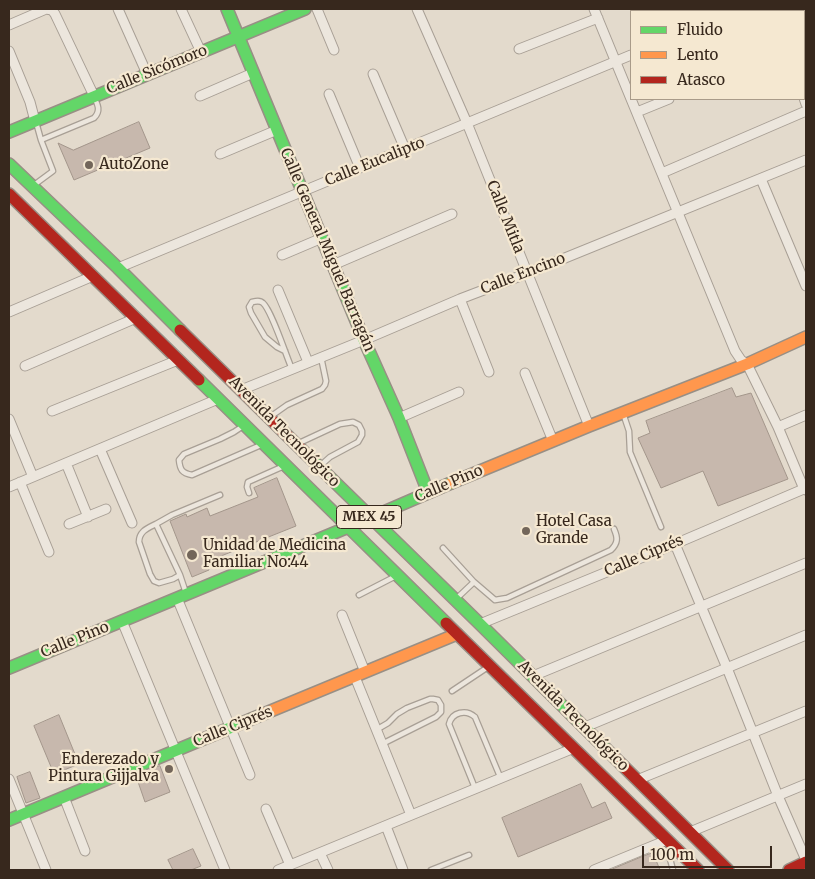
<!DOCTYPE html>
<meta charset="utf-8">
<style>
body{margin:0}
#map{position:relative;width:815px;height:879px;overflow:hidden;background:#e3dacc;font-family:Merriweather,serif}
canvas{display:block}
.frame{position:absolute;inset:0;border:10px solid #37281d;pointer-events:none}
.legend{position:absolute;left:630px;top:10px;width:175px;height:90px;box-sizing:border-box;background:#f5e8d1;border:1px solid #a99b89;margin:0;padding:6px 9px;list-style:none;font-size:15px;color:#37281d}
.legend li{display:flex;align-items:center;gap:10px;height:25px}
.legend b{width:25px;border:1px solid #a99b89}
.scale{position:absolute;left:642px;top:846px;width:130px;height:22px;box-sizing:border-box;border:2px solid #37281d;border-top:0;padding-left:6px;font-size:15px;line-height:18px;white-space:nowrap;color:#37281d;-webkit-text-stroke:4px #f5e8d1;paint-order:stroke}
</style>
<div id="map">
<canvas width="815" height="879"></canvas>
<div class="frame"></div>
<ul class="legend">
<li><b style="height:6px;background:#63d668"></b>Fluido</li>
<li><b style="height:6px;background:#ff974d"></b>Lento</li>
<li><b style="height:6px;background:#b3261e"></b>Atasco</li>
</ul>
<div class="scale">100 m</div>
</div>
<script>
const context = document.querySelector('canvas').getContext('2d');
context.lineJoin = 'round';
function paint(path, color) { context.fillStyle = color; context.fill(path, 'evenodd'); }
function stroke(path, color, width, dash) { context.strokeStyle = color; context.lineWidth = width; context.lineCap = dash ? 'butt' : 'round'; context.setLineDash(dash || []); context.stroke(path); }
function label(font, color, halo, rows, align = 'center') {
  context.font = font + ' Merriweather,serif'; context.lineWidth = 4.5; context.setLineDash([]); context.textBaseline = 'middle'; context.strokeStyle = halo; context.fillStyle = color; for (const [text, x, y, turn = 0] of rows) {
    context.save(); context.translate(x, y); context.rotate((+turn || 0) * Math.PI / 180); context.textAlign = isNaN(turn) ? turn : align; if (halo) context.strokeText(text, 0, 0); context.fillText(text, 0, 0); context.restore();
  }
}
const building = new Path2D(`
 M139 122 150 148 74 180 58 143 73 150Z
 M732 388 736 397 751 393 788 479 718 506 703 471 661 488 638 438 650 433 646 421Z
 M277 478 296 526 206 562 209 570 192 577 170 521 186 514 187 517 207 508 210 516 258 497 254 488Z
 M59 715 79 764 54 774 34 726Z
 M160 766 170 792 145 802 136 776Z
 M30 772 40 798 26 803 17 777Z
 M581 784 592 808 605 802 612 818 518 857 502 818Z
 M193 849 201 866 191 870H173L168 860Z
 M653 853 660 870H610L641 857Z`);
paint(building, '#c7b8ad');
stroke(building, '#a3968b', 1);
const lane = new Path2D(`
 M36 122 41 140
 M34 185 53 171 41 140 94 118C101 111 98 105 94 97
 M285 351 277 347 265 337 251 313 249 307 252 302C256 301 260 300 263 303 272 311 286 356 292 369
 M623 413 629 431 630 452 661 527
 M270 417 287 405 322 389 325 385 326 381 321 357
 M243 426 234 432 220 439 184 454 179 460C180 470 182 473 192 475L261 445
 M297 444 340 424 353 422 359 425 362 431V435L358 442 330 457 320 466
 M249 493 247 487 248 482 284 466
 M156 524 180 575 173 579 159 583 154 581 150 574 139 542C139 531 148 528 156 524Z
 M156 524 172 515 220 495
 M443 548 474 582
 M180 575 186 593
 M359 595 396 576
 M456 599 474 582 495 600 507 598 611 550C618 543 618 538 614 529
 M452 691 488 667
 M376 730 388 723 397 714 407 708 430 699H433L438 700 441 705V712L436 717 382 744
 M475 788 449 724C452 712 466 709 475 717L501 779
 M672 847 670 859 673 870
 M431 870 469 855`);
const street = new Path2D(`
 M118 9 147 74
 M181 9 201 52
 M317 9 334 50
 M417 9 467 123 589 426
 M594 9 631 99
 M674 9 675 11
 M767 9 768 11
 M736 11 742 9
 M9 25 46 9 52 10 55 14 94 96
 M519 49 598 18
 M9 51 30 102 35 121
 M373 74 405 149
 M329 94 360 168
 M200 96 253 73
 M804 98 806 104
 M631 99 735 351 741 360 747 364 778 427 804 489 806 490
 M637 112 669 99
 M220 154 277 130
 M662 173 806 111
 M761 179 806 286
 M282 255 322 238
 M333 265 452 214
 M118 268 631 55
 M278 290 308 362
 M460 299 489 372
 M9 312 93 276
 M25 366 136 318
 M525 373 553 441
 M241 390 364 340 460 299 528 273 806 160
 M52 411 178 360
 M399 418 459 392
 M9 419 33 477
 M778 427 806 415
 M100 449 132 523
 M66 463 88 517
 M20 482 49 552
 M9 487 218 399
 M69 524 106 509
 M675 544 727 668 778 796 806 860
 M177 598 250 775
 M342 615 365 672
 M122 621 225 870
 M480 624 675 544 806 488
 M533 676 806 563
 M355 677 411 815
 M585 727 806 635
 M9 779 46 870
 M637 780 806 711
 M64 797 85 851
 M266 809 290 865
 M386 826 403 870
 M690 832 806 784
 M320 853 328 870
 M278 870 574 748
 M594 870 667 840`);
const fast = new Path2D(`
 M227 9 364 340 399 418 428 492
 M9 132 305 9
 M9 164 118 268 180 330
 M199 380 446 623
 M305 453 480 624 606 749
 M9 668 370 518 451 483
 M9 820 261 715`);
const slow = new Path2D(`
 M451 483 589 426 747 364 806 337
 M261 715 457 634`);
const jam = new Path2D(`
 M9 194 199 380
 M180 330 305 453
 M446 623 698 870
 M606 749 728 870
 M789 870 806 862`);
stroke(lane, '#a89f95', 7);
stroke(street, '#a89f95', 11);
stroke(fast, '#988f85', 14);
stroke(slow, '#988f85', 14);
stroke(jam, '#988f85', 14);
stroke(lane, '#ece6dd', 4.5);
stroke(street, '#ece6dd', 9);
stroke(fast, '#63d668', 11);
stroke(slow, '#ff974d', 11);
stroke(jam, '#b3261e', 11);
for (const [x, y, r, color] of [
 [89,165,5,"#73665a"],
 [526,531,5,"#73665a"],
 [192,555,6,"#73665a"],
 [169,769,5,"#73665a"]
]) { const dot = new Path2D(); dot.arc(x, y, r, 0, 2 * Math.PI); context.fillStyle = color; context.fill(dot); stroke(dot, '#f5e8d1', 2); }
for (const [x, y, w] of [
 [369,517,65]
]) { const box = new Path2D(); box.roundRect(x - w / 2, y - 11.5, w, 23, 4); context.fillStyle = '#f5e8d1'; context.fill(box); stroke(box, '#37281d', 1); }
label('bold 14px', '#37281d', null, [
 ["MEX 45",369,517]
]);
label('15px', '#37281d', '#f5e8d1', [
 ["Calle Sicómoro",157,70,-22],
 ["Calle Eucalipto",375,162,-22],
 ["Calle Mitla",505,217,68],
 ["Calle General Miguel Barragán",327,250,67],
 ["Calle Encino",523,274,-21],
 ["Avenida Tecnológico",284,432,45],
 ["Calle Pino",449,484,-23],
 ["Calle Ciprés",644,556,-23],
 ["Calle Pino",75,640,-22],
 ["Avenida Tecnológico",573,716,45],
 ["Calle Ciprés",233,727,-22]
]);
label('15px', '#37281d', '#f5e8d1', [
 ["AutoZone",99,165],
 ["Hotel Casa",536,522],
 ["Grande",536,539],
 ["Unidad de Medicina",203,546],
 ["Familiar No:44",203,563],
 ["Enderezado y",159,760,"right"],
 ["Pintura Gijjalva",159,777,"right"]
], 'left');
</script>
